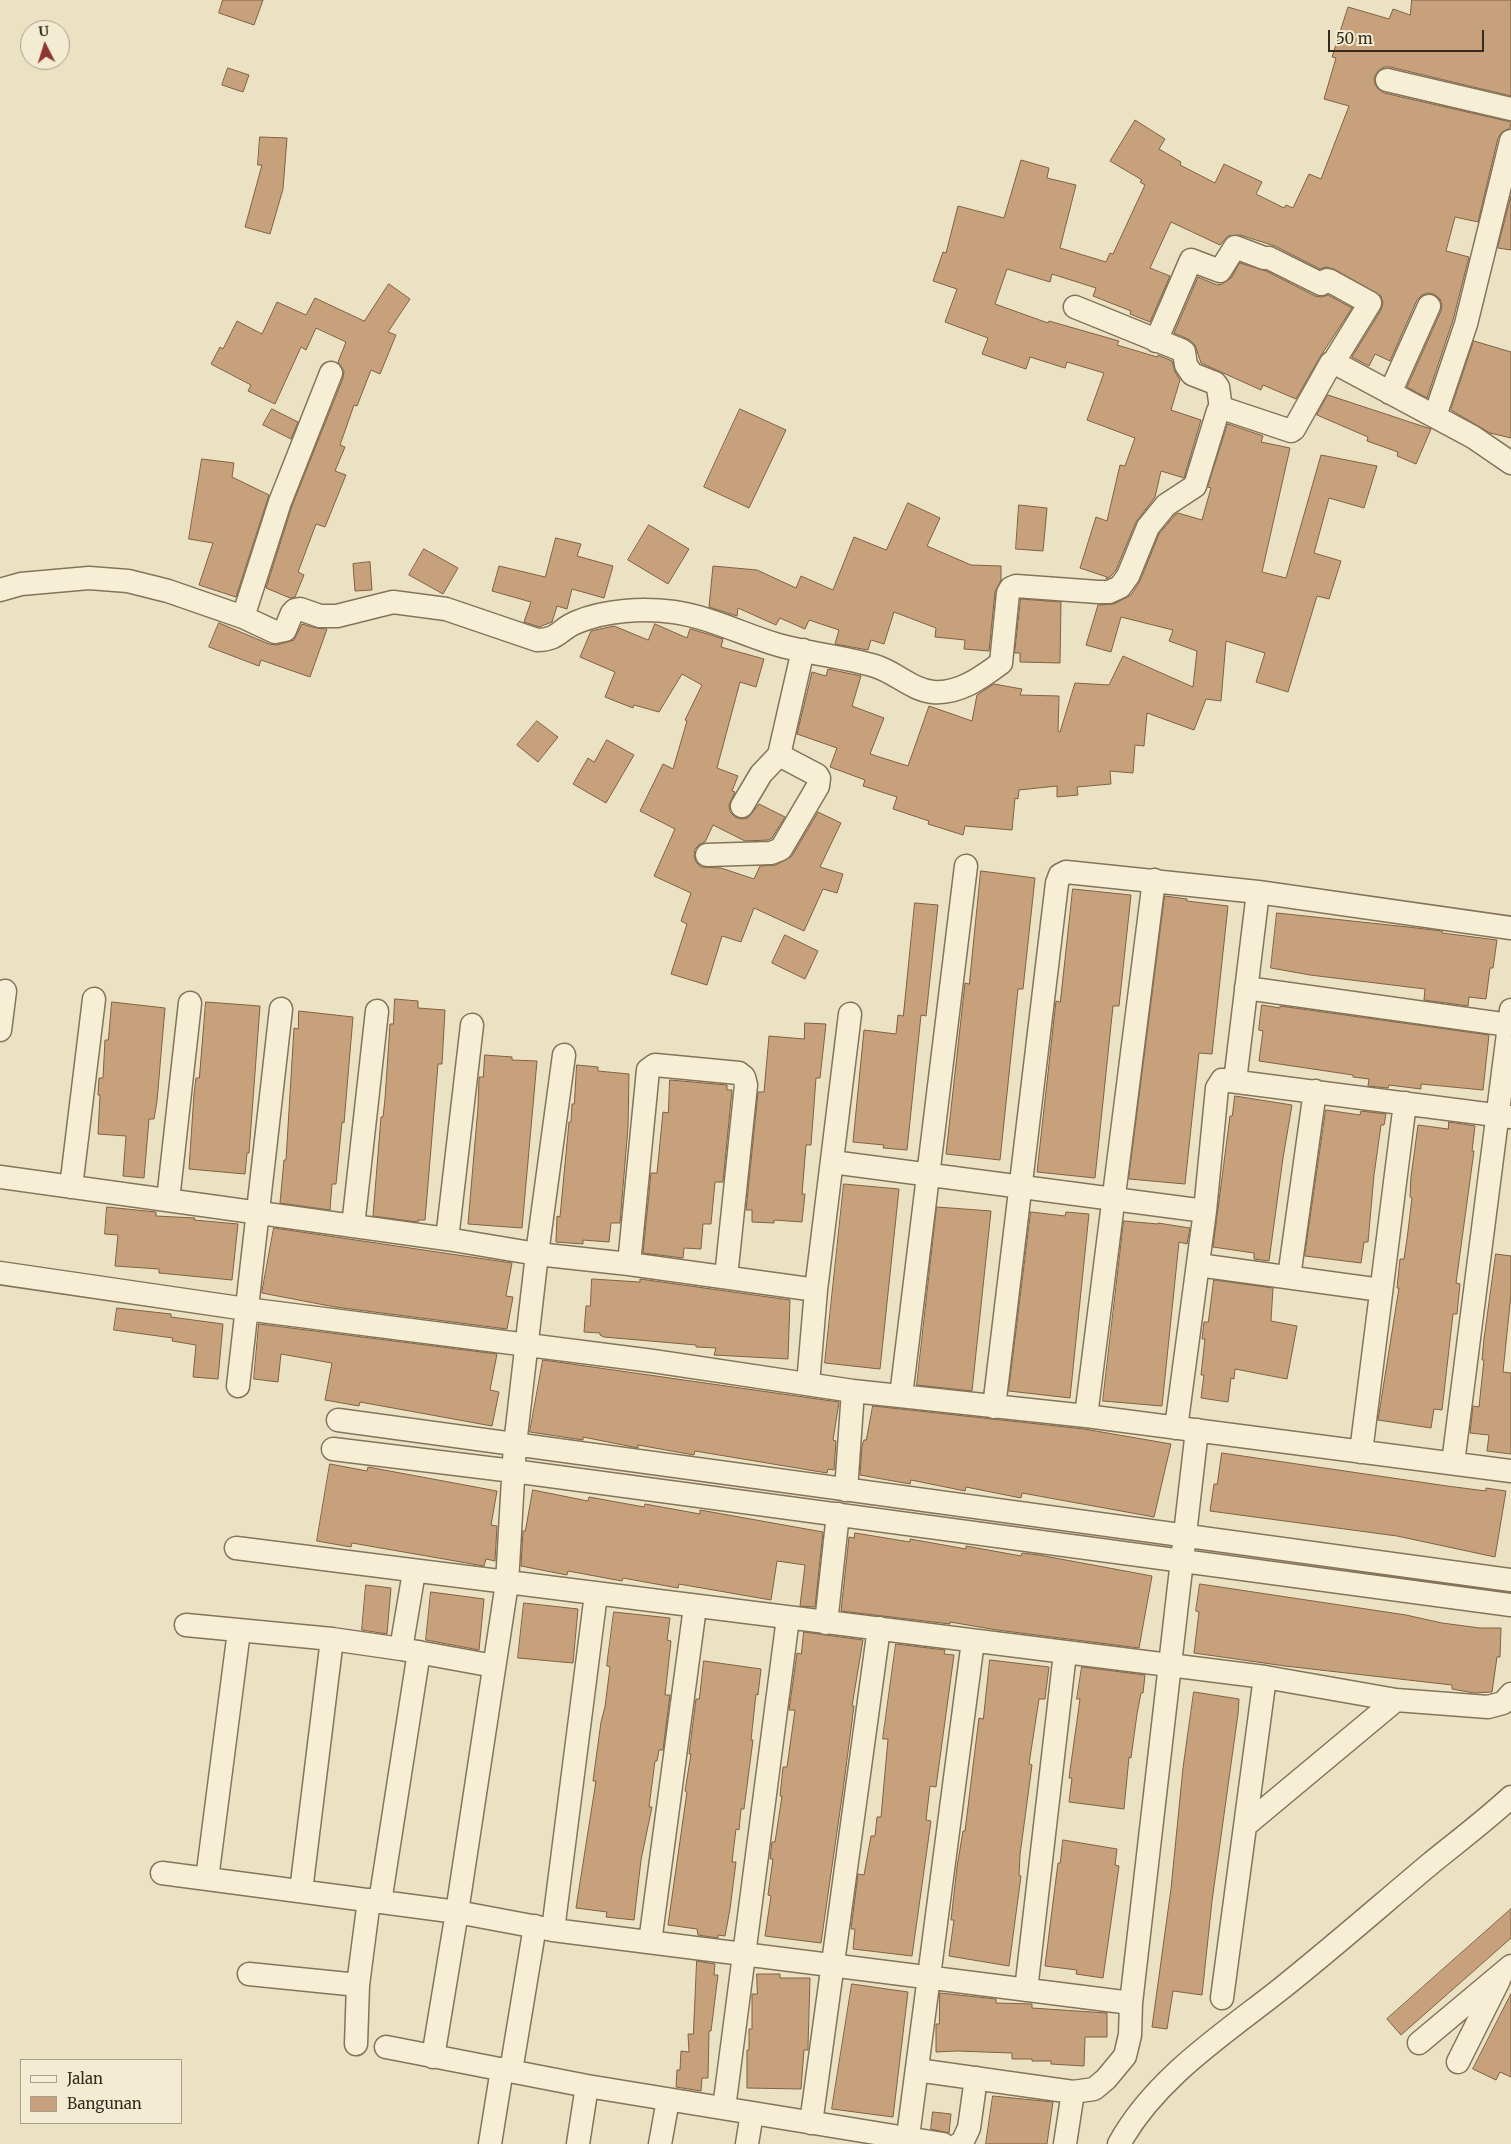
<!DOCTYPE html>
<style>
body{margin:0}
#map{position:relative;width:1511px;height:2144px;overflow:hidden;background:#ebe2c3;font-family:Merriweather,serif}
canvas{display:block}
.legend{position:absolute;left:20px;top:2059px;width:162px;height:65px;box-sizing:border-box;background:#f3ecd2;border:1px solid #a79f8a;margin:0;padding:6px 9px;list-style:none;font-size:15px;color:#342b1e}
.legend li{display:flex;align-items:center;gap:10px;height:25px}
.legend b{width:25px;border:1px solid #a79f8a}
.north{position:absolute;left:20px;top:20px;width:50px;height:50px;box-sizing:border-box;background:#f3ecd2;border:1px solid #a79f8a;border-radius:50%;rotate:355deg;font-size:14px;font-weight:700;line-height:20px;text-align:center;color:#342b1e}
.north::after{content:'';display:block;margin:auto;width:18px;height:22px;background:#8e3730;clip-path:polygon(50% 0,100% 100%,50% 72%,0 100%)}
.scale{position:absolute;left:1328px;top:30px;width:156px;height:22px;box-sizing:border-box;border:2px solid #342b1e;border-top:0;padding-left:6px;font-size:15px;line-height:18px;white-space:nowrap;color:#342b1e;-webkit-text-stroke:4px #f3ecd2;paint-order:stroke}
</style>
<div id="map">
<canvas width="1511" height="2144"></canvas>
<ul class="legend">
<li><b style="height:6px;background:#f6efd6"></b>Jalan</li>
<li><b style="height:14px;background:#c6a17b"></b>Bangunan</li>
</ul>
<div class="north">U</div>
<div class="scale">50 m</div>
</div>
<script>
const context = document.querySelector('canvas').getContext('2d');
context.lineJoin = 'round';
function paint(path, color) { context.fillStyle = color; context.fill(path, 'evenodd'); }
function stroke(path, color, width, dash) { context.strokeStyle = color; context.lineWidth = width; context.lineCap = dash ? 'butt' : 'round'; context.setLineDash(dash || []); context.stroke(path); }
const building = new Path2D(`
 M223 0H263L254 25 219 13Z
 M1412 0H1511V96L1390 67H1384L1378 71 1374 78 1375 84 1378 89 1384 93 1511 122 1510 128 1502 132 1498 138 1478 222 1455 217 1446 251 1469 257 1453 320 1427 398 1407 387 1441 311 1442 305 1440 299 1434 294 1428 293 1422 295 1417 300 1390 361 1375 354 1369 366 1352 357 1381 310 1383 303 1381 296 1334 269 1326 267 1320 269 1275 246 1240 235 1228 236 1220 245 1171 222 1150 268 1170 276 1150 322 1130 314 1131 311 1093 296 1096 288 1052 274 1050 282 1007 269 995 304 1048 323 1049 321 1119 341 1117 345 1157 357 1158 355 1172 361 1175 372 1180 380 1171 410 1201 420 1184 478 1161 471 1155 497 1136 522 1116 570 1111 576 1106 579 1107 577 1080 568 1096 517 1107 521 1120 465 1125 466 1135 438 1087 420 1104 373 1067 362 1065 368 1030 357 1026 369 982 354 988 338 945 322 957 289 933 281 943 252 946 253 958 206 1004 218 1021 160 1049 168 1047 178 1076 185 1060 248 1106 262 1110 253 1113 254 1145 185 1140 182 1142 180 1110 161 1135 120 1165 139 1159 149 1181 162 1180 165 1215 183 1224 164 1262 182 1256 194 1284 208 1286 205 1293 208 1309 174 1321 179 1349 106 1324 99 1336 58 1332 57 1348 7 1389 19 1393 9 1410 15Z
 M228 68 249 75 243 92 222 85Z
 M260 137 287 138 283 189 270 234 245 227 262 165H258Z
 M1511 196V250L1498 248Z
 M1240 263 1266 271 1315 296 1321 297 1328 295 1352 308 1320 357 1296 399 1263 385 1261 390 1201 363 1195 345 1188 339 1174 333 1198 277 1217 285 1222 284 1231 278Z
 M389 284 410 299 388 332 396 335 380 374 371 370 357 406 354 405 340 445 345 447 335 471 346 475 325 527 316 524 298 572 304 575 295 597 290 598 266 588 292 506 343 378 344 371 338 362 346 342 316 328 306 350 301 347 275 404 248 391 251 385 211 364 220 347 223 349 237 321 262 334 277 302 306 315 315 298 364 321Z
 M1474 341 1511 352V438L1490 433 1451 410Z
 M1328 395 1431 429 1416 464 1397 456 1398 452 1367 441 1368 437 1317 415Z
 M272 409 298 422 291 439 263 425Z
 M740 409 786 430 749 508 704 487Z
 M1228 424 1263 436 1261 442 1290 448 1262 572 1286 578 1321 455 1377 466 1364 508 1329 498 1314 553 1341 561 1329 599 1317 596 1288 692 1256 682 1265 653 1226 641 1221 701 1206 699 1194 730 1147 713 1144 746 1135 745 1133 773 1110 771 1111 784 1077 787 1078 795 1057 797V786L1019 790 1018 799 1015 798 1012 830 965 826 963 835 928 824 929 821 893 809 897 797 863 786 865 780 830 767 837 748 797 734 812 672 826 676 828 669 861 676 852 706 884 718 870 754 908 766 929 706 972 721 977 695 994 684 1022 689 1020 695 1059 696 1058 731 1060 732 1075 683 1109 685 1123 656 1193 687 1197 651 1169 641 1173 630 1121 617 1111 652 1086 645 1098 605 1114 604 1131 595 1140 581 1159 534 1175 515 1178 513 1202 520 1211 488 1208 487Z
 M202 459 234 463 232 477 269 495 236 597 199 585 213 543 189 539Z
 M908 503 940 518 927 546 971 565 1001 566V580L995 592 989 651 964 649 965 640 935 637 936 628 894 612 884 644 871 640 868 650 835 644 839 630 809 620 805 629 780 618 776 625 738 608 737 616 709 607 713 566 757 570 796 588 801 576 833 590 854 537 886 550Z
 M1019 505 1047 508 1043 551 1016 549Z
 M649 525 689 549 668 584 628 560Z
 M556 538 581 544 577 556 613 566 604 598 572 589 567 609 557 606 552 622 539 627 524 622 531 602 492 591 499 566 545 577Z
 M424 549 458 568 443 594 409 575Z
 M370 562 372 590 355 591 353 564Z
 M1021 599 1061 602 1060 663 1020 662V653H1015Z
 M219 623 269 644 277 645 294 640 302 624 316 628 327 629 310 677 261 660 259 666 209 647Z
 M655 624 687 638 690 629 708 634 723 639 721 647 764 659 756 687 740 682 717 768 738 776 732 791 735 792 729 805 730 812 735 817 741 819 748 818 759 804 785 817 772 838 768 840 745 841 713 825 705 842 700 844 695 849 694 856 696 862 701 867 721 868 754 879 760 866 776 865 792 856 818 812 841 823 820 867 843 874 837 893 823 889 804 931 754 908 741 942 722 936 707 985 671 974 687 924 681 921 691 893 654 876 675 829 640 811 663 764 673 769 687 721 685 720 702 685 682 674 659 712 634 705 633 708 605 697 615 672 580 657 591 631 614 626 648 640Z
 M537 721 558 737 538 762 517 745Z
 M607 740 634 755 606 803 573 784 588 758 594 762Z
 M981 871 1035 878 1023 989H1018L1000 1160 946 1154 965 983 969 984Z
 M1073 889 1131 895 1119 1006H1113L1095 1178 1037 1172 1056 1001 1060 1002Z
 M1165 896 1187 899V901L1228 906 1212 1054 1199 1053 1185 1184 1129 1179Z
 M915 903 938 905 926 1016 921 1015 907 1150 883 1148 884 1145 853 1142 864 1030 896 1034 898 1015 903 1016Z
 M1277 913 1408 927 1442 931V933L1497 940 1493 968H1490L1486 999 1469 997 1468 1006 1424 1000 1425 989 1310 975 1271 968Z
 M785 935 818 951 805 979 772 963Z
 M395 999 418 1001V1008L445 1010 442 1064H438L425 1220H418V1222L373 1216 381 1117H383L385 1099 390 1024H393Z
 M112 1002 165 1008 157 1101 154 1119H149L144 1178 123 1176 126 1136 98 1134 100 1095H98L99 1078H103L105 1040H108Z
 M206 1002 260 1006 249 1153H247L245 1174 189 1169 194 1094 196 1078H199Z
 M1262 1005 1280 1008V1006L1489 1035 1483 1090 1421 1084V1089L1389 1085 1388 1088 1368 1086 1369 1079 1353 1077V1075L1259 1061 1263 1031 1259 1030Z
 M299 1011 353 1017 344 1123 342 1122 336 1184H332L330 1210 280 1203 284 1160H286L294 1028 298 1029Z
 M805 1023 826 1024 820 1078H816L811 1145H806L802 1194H805L802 1222 774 1220V1223L752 1222V1210H746L758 1092H764L769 1036 804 1039Z
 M485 1055 512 1057V1060L537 1061 522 1228 468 1224 478 1107 479 1079V1077H483Z
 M577 1065 598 1067V1071L629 1074 628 1127 620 1223H611L609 1242 583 1240V1244L556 1242 557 1216 560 1217 569 1122H571L572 1104H574Z
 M670 1080 727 1085V1090H732L723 1182H715L711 1224H703L701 1249 684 1248 683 1258 643 1253 651 1173H657L663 1112 668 1113Z
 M1235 1096 1292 1105 1283 1158 1269 1261 1254 1259V1253L1213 1247 1230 1116H1232Z
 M1326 1110 1360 1115 1361 1111 1386 1114 1384 1125H1381L1374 1175 1368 1242H1364L1361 1263 1305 1256Z
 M1449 1122 1475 1126 1472 1151H1474L1456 1283 1460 1284 1457 1314H1453L1442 1410 1434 1409 1431 1428 1378 1420 1399 1288H1397L1400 1259H1404L1407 1239 1412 1198 1410 1197 1411 1177 1418 1125 1448 1129Z
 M844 1184 899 1189 880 1369 825 1363Z
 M107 1207 156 1212V1216L195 1218 194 1220 238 1224 232 1280 159 1273V1269L115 1266 118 1235 105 1234Z
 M937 1207 991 1211 972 1391 917 1385Z
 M1031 1212 1065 1216 1066 1212 1089 1214 1070 1398 1009 1391Z
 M1124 1221 1158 1224V1223L1190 1228 1187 1244 1179 1242 1162 1406 1103 1401Z
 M274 1228 512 1263 506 1296 513 1297 507 1329 335 1307 262 1293Z
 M1496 1254 1511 1256V1294L1503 1372 1511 1373V1454L1487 1451 1489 1435 1470 1433 1473 1406 1479 1407 1484 1360H1482L1484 1339Z
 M592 1279 640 1282V1279L790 1300 788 1359 714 1355 716 1348 696 1347V1345L604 1337 600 1335V1333L584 1332 586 1306H590Z
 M1214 1280 1273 1288 1271 1321 1297 1326 1287 1379 1235 1369 1234 1379 1231 1378 1228 1402 1201 1398 1204 1375H1201L1205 1339H1202L1204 1322H1208Z
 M117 1308 171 1314V1317L223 1324 218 1379 193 1377 196 1345 172 1341 173 1338 114 1330Z
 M259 1324 497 1354 490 1390 499 1392 492 1426 360 1402 359 1406 325 1400 332 1363 281 1354 278 1382 254 1379Z
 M543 1360 839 1402 833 1440 836 1441 834 1470 828 1469 827 1473 695 1451 694 1455 638 1445V1448L583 1437V1440L530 1432Z
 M873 1406 1084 1429 1171 1444 1154 1517 1022 1493 1021 1498 966 1487 965 1491 911 1480 910 1484 860 1475 862 1446 864 1440H866Z
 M1222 1453 1447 1486 1486 1491V1488L1506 1491 1495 1557 1397 1536 1210 1511 1214 1484H1217Z
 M330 1464 367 1471 368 1467 497 1491 491 1525 497 1526 495 1561 486 1559 484 1566 352 1543 351 1547 317 1541Z
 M533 1490 588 1501 589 1497 644 1507 645 1504 700 1514V1510L823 1532 815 1607 800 1606 805 1565 777 1561 771 1600 679 1584 678 1588 623 1578 622 1581 568 1571 567 1575 521 1566 523 1531H525Z
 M855 1533 910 1542V1539L966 1549V1546L1021 1556 1022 1553 1039 1555 1152 1576 1139 1648 997 1630 950 1622V1624L841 1611 849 1537 854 1538Z
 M1200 1584 1406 1615 1442 1623 1480 1628H1501L1500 1657H1497L1492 1692 1474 1693 1452 1689V1685L1285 1666 1194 1653 1199 1612 1196 1611Z
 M366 1585 391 1588 387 1634 362 1630Z
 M431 1592 484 1599 479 1650 426 1640Z
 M524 1603 578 1609 573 1663 518 1658Z
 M614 1612 670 1618 667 1640 671 1641 665 1695H670L663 1750H659L657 1761H655L649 1807H652L641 1860 634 1920 606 1917 607 1912 576 1908 596 1781H593L601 1722 605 1707 610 1667 607 1666Z
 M804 1632 863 1640 852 1706H854L843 1790 821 1943 765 1936 771 1896 768 1895 773 1859H770L772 1842H775L782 1796H780L783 1767H787L795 1710H789L797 1653 801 1654Z
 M896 1644 945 1650 944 1654 954 1655 936 1787 930 1786 926 1820 931 1821 912 1956 853 1949 855 1929H851L858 1874 864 1875 871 1836H875L877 1817H881L888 1739H883Z
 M990 1660 1049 1667 1045 1699H1039L1029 1764 1032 1765 1020 1855 1019 1875 1021 1876 1009 1966 949 1956 954 1920H951L957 1867 963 1831H965L979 1718 983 1719Z
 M704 1661 761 1669 758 1695 756 1694 751 1740H753L744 1809H741L739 1830 736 1829 732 1862H736L730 1909 725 1936 718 1935V1938L698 1935 697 1929 668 1925 687 1792 685 1791 691 1754H689L696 1699H699Z
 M1082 1667 1145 1675 1143 1693H1141L1137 1714 1131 1758 1129 1757 1124 1809 1069 1802 1072 1778H1069L1080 1699H1077Z
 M1194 1692 1239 1699 1238 1714 1212 1901 1202 1995 1173 1991 1167 2029 1152 2027 1171 1889 1183 1768Z
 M1063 1840 1117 1849 1115 1865 1119 1866 1103 1978 1076 1974 1077 1970 1045 1966 1058 1863H1060Z
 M1511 1909V1938L1401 2035 1387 2019Z
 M697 1961 715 1964 714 1975H718L711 2031H709L708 2078H702L701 2091 676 2087 677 2070H680L681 2051 689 2052 688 2034H693Z
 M757 1974H780V1978H810L808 2046V2050H804L801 2089 747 2088V2050H749V2029H752V1994H757Z
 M852 1984 908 1992 893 2117 832 2109Z
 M940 1993 996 1999V2003L1032 2004V2008L1107 2013V2037H1085L1084 2066 1051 2064V2061H1032V2059H1012V2053L957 2051 936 2052V2024H939Z
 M1511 1994V2077L1500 2072 1496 2080 1473 2069Z
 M993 2096 1053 2102 1047 2144H986Z
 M933 2112 951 2114 949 2133 931 2129Z`);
paint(building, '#c6a17b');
stroke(building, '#816043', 1);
const minor = new Path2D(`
 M1387 80 1511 109
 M1075 307 1181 350 1184 352 1186 365 1192 374 1215 383 1218 387 1221 409
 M1156 341 1191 260 1220 271 1235 247 1264 258H1269L1321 284 1327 280 1330 281 1370 303 1333 363
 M1390 393 1429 306
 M1435 416 1466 324 1511 141
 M0 590 21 584 89 578 128 581 168 591 243 617 275 632 285 630 292 613 295 610 300 609 320 616H337L393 602 446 609 537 640C559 640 559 629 577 622 606 610 643 608 674 612 709 617 742 634 775 644 808 654 842 656 875 666 895 672 912 690 933 692 959 694 981 678 1001 663L1008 593 1011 588 1016 586 1098 592H1109L1120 587 1128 576 1148 527 1166 505 1195 486 1218 411 1225 409 1291 431 1294 429 1331 363H1335L1473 437 1511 463
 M243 617 280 502 331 373
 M742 806 761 774 779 755 803 650
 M707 855 771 853 781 849 818 786 819 778 817 775 779 755
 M1246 988 1509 1025
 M0 1030 5 991
 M1235 1081 1258 892
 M832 1162 1205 1211
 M0 1177 447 1239 537 1254 629 1264 816 1290
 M71 1187 94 999
 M168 1200 190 1003
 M353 1226 377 1011
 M447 1239 472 1025
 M629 1264 648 1070 655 1065 739 1073 744 1077 746 1085 726 1277
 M1198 1265 1381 1290
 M0 1273 246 1309 653 1361 853 1391 1086 1416 1511 1471
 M1289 1277 1315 1091
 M808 1384 816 1290 850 1014
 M238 1386 281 1009
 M901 1396 966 866
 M994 1407 1057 883 1060 875 1066 872 1258 892 1511 928
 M1086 1416 1154 880
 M338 1420 1511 1580
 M1176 1428 1205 1211 1217 1088 1222 1080 1511 1117
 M333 1449 513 1471 1511 1605
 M1361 1452 1405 1103
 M1453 1463 1511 1010
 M846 1490 853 1391
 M236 1548 1265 1677 1396 1700 1488 1707 1503 1703 1511 1694
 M826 1623 838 1514
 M186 1625 332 1639 401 1649 494 1666
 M401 1649 414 1572
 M1246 1825 1396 1700
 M162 1873 457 1912 553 1930 1131 2003
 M207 1879 239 1631
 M301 1891 332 1639
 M380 1902 419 1652
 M553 1930 596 1594
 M650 1942 695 1607
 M249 1974 358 1985
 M1026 1990 1065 1653
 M1222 1998 1265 1677
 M1419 2043 1511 1966
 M356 2044 358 1985 369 1900
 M386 2047 587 2086 943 2144
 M433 2057 457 1912 507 1583 515 1445 537 1254 564 1055
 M1458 2062 1499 1980
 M917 2070 1073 2092 1094 2089 1106 2079 1125 2056 1130 2035 1131 2003 1197 1430
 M511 2071 535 1926
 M724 2108 788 1618
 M811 2123 879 1628
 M490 2144 502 2069
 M578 2144 587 2086
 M660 2144 668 2100
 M747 2144 752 2113
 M907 2144 973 1641
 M959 2144 962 2143 969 2128 976 2078
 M1065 2144 1073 2092
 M1119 2144C1155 2078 1224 2034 1282 1988 1332 1948 1380 1906 1430 1864 1457 1842 1485 1821 1511 1797`);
stroke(minor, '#83745b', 25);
stroke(minor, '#f6efd6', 22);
</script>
